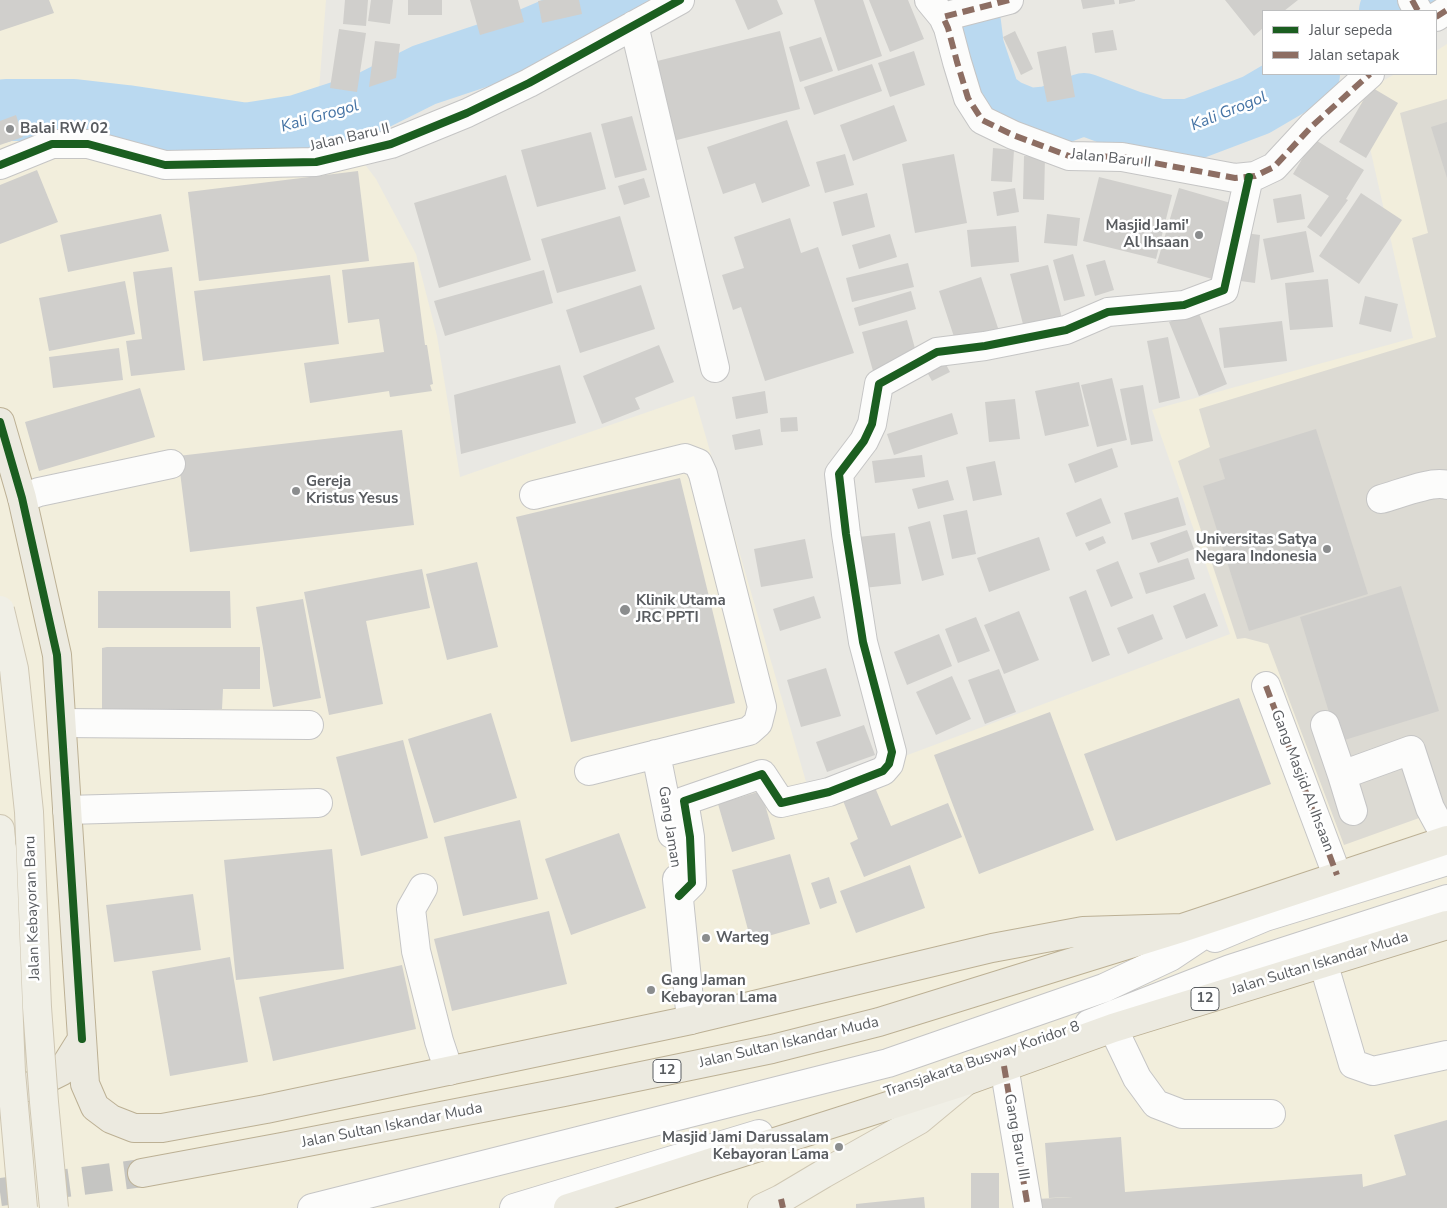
<!DOCTYPE html>
<style>
body{margin:0}
#map{position:relative;width:1447px;height:1208px;overflow:hidden;background:#e9e8e3;font-family:"Nunito Sans",sans-serif}
canvas{display:block}
.legend{position:absolute;left:1262px;top:10px;width:175px;height:65px;box-sizing:border-box;background:#fff;border:1px solid #bdbebf;margin:0;padding:6px 9px;list-style:none;font-size:15px;color:#595c60}
.legend li{display:flex;align-items:center;gap:10px;height:25px}
.legend b{width:25px;border:1px solid #bdbebf}
</style>
<div id="map">
<canvas width="1447" height="1208"></canvas>
<ul class="legend">
<li><b style="height:6px;background:#1b5e20"></b>Jalur sepeda</li>
<li><b style="height:6px;background:#8d6e63"></b>Jalan setapak</li>
</ul>
</div>
<script>
const context = document.querySelector('canvas').getContext('2d');
context.lineJoin = 'round';
function paint(path, color) { context.fillStyle = color; context.fill(path, 'evenodd'); }
function stroke(path, color, width, dash) { context.strokeStyle = color; context.lineWidth = width; context.lineCap = dash ? 'butt' : 'round'; context.setLineDash(dash || []); context.stroke(path); }
function label(font, color, halo, rows, align = 'center') {
  context.font = font + ' "Nunito Sans",sans-serif'; context.lineWidth = 5; context.setLineDash([]); context.textBaseline = 'middle'; context.strokeStyle = halo; context.fillStyle = color; for (const [text, x, y, turn = 0] of rows) {
    context.save(); context.translate(x, y); context.rotate((+turn || 0) * Math.PI / 180); context.textAlign = isNaN(turn) ? turn : align; if (halo) context.strokeText(text, 0, 0); context.fillText(text, 0, 0); context.restore();
  }
}
paint(new Path2D(`
 M0 0H326L318 103 376 179 416 254 437 336 460 477 694 396 809 792 1230 634 1152 410 1413 338 1358 95 1395 74H1436V51L1447 44V1208H0Z`), '#f2eedc');
paint(new Path2D(`
 M1447 99V808L1344 845 1268 644 1245 638 1237 639 1178 461 1210 447 1199 409 1436 337 1412 238 1428 233 1400 113Z`), '#dcdad3');
stroke(new Path2D(`
 M960 0 970 23 973 47 990 98 1006 110 1028 119 1049 117 1084 104 1132 122 1158 130H1190L1256 105 1309 74
 M1390 11 1405 0
 M0 112 6 110H74L126 116 246 134 297 126 368 103 424 75 523 42 621 0`), '#bad9f0', 62);
paint(new Path2D(`
 M0 0H49L54 13 0 31Z
 M345 0H368L366 26 343 24Z
 M371 0H393L390 24 368 21Z
 M408 0H442V15H408Z
 M470 0H518L524 22 480 35Z
 M544 0H579L582 14 542 23 538 1Z
 M735 0H777L783 14 748 30Z
 M814 0H863L882 56 838 71Z
 M869 0H908L924 39 890 52Z
 M1081 0H1114L1115 4 1083 9Z
 M1119 0H1135V1L1119 4Z
 M1225 0H1298L1284 11H1263V28L1254 36Z
 M339 29 366 33 357 92 330 88Z
 M1113 30 1117 50 1095 53 1092 33Z
 M780 31 800 109 673 141 653 62Z
 M1015 31 1033 69 1021 75 1003 37Z
 M821 37 833 71 800 82 789 47Z
 M375 41 400 44 396 78 369 87Z
 M1066 46 1075 97 1047 102 1037 52Z
 M914 51 925 85 890 97 878 63Z
 M872 64 882 91 814 115 804 87Z
 M1371 87 1398 103 1366 158 1339 142Z
 M894 105 907 141 853 161 840 125Z
 M16 115 23 137 0 145V121Z
 M632 116 647 170 615 178 601 124Z
 M787 120 810 186 762 203 755 183 723 194 707 147Z
 M1447 122V178L1431 127Z
 M591 132 606 189 537 207 521 150Z
 M1314 139 1364 170 1346 199 1348 200 1321 237 1307 227 1329 196 1293 174Z
 M993 148 1014 150 1012 182 991 181Z
 M845 154 854 185 825 193 816 162Z
 M954 154 967 223 915 233 902 164Z
 M1024 156 1045 157 1044 200 1023 199Z
 M37 170 58 222 0 244V185Z
 M358 171 369 261 199 281 188 192Z
 M506 175 531 260 439 288 414 203Z
 M1099 177 1172 195 1156 259 1083 241Z
 M644 178 650 197 624 205 618 186Z
 M1015 188 1019 212 997 216 993 192Z
 M1179 188 1241 206 1219 281 1157 263Z
 M867 193 875 227 842 236 833 202Z
 M1361 193 1402 220 1359 284 1319 256Z
 M1301 194 1305 219 1277 223 1273 199Z
 M161 214 169 251 68 272 60 235Z
 M1047 214 1080 218 1077 246 1044 243Z
 M620 216 636 271 557 293 541 239Z
 M790 218 801 253 818 247 854 353 765 381 741 307 733 310 722 275 744 268 734 237Z
 M1016 226 1019 262 971 267 967 230Z
 M1306 231 1314 272 1271 280 1263 239Z
 M1238 232 1260 235 1255 283 1233 280Z
 M890 234 897 257 859 269 852 245Z
 M1073 254 1085 296 1064 301 1053 260Z
 M1105 260 1114 290 1095 296 1086 265Z
 M414 262 425 345H427L433 384 430 385 432 391 390 397 389 391 310 403 304 363 384 352 379 319 348 323 342 270Z
 M908 263 914 287 852 302 846 278Z
 M1048 265 1062 318 1024 328 1010 274Z
 M172 267 185 370 131 376 126 341 142 339 133 272Z
 M544 270 553 303 445 336 434 301Z
 M330 275 339 344 203 361 194 291Z
 M981 277 999 331 957 346 939 291Z
 M1328 279 1333 327 1290 330 1285 283Z
 M125 281 135 334 49 351 39 298Z
 M641 285 655 329 580 353 566 310Z
 M911 291 916 309 859 326 854 308Z
 M1365 296 1398 304 1391 332 1359 324Z
 M1198 311 1227 384 1199 396 1169 322Z
 M907 320 918 359 873 371 862 332Z
 M1282 321 1287 361 1224 368 1219 328Z
 M1168 337 1180 398 1159 403 1147 341Z
 M659 345 674 382 635 398 640 409 602 424 583 376Z
 M119 348 123 380 53 388 49 357Z
 M941 355 950 372 932 381 923 365Z
 M560 365 576 423 461 454 454 395Z
 M1112 378 1127 440 1097 447 1081 385Z
 M1079 382 1089 426 1045 436 1035 391Z
 M1143 385 1153 441 1131 445 1120 389Z
 M140 388 155 437 39 471 25 422Z
 M765 391 768 413 736 419 732 397Z
 M1015 399 1020 439 989 442 985 402Z
 M952 413 958 434 894 455 887 434Z
 M797 417 798 431 781 432 780 418Z
 M760 429 763 445 735 450 732 435Z
 M1316 429 1368 594 1249 631 1203 486 1225 479 1219 459Z
 M402 430 414 525 190 552 178 456Z
 M1112 448 1118 467 1075 483 1068 464Z
 M922 455 925 477 875 483 872 461Z
 M995 461 1002 495 973 501 966 467Z
 M680 478 735 703 571 742 516 517Z
 M948 480 954 500 918 509 912 489Z
 M1178 497 1186 525 1132 540 1124 513Z
 M1101 498 1111 523 1076 537 1066 513Z
 M967 510 976 554 952 559 943 515Z
 M930 521 944 575 922 581 908 527Z
 M1187 530 1194 549 1158 563 1150 543Z
 M895 533 901 584 863 588 858 537Z
 M1103 536 1106 543 1089 551 1085 543Z
 M1039 537 1050 570 989 592 977 558Z
 M805 539 813 578 761 587 754 549Z
 M1188 558 1195 579 1146 594 1139 573Z
 M1118 561 1133 598 1111 607 1096 570Z
 M477 562 498 647 447 660 426 574Z
 M422 569 430 608 366 621 383 704 329 715 304 592Z
 M1401 586 1439 711 1338 742 1300 617Z
 M1086 590 1110 655 1092 662 1069 597Z
 M98 591H230L231 628H98Z
 M1205 593 1218 626 1186 639 1173 606Z
 M814 596 821 618 780 631 773 609Z
 M303 599 321 698 273 707 256 607Z
 M1019 611 1039 660 1004 674 984 625Z
 M1153 614 1163 639 1128 654 1117 628Z
 M976 617 990 651 958 663 945 629Z
 M939 634 952 666 907 685 894 652Z
 M107 647H260V689H223L222 709H102V648Z
 M826 668 841 716 801 727 787 680Z
 M999 669 1016 712 985 724 968 680Z
 M952 676 971 719 936 735 916 692Z
 M1239 698 1271 784 1116 841 1084 754Z
 M1050 712 1094 830 979 874 934 755Z
 M491 713 517 798 434 823 408 739Z
 M864 725 875 755 827 772 816 742Z
 M403 740 428 838 361 856 336 757Z
 M874 785 891 826 948 803 962 837 864 877 850 843 858 839 842 798Z
 M761 791 775 839 732 852 718 804Z
 M520 820 538 899 463 916 444 837Z
 M619 833 646 908 571 935 545 859Z
 M332 849 344 969 236 980 224 860Z
 M790 854 810 924 751 941 732 870Z
 M910 865 925 908 856 933 840 891Z
 M829 877 837 903 820 909 811 883Z
 M193 894 201 950 114 962 106 905Z
 M549 911 567 984 452 1011 434 939Z
 M230 957 248 1062 170 1076 152 971Z
 M402 965 416 1029 273 1061 259 997Z
 M1447 1120V1208H1038L1037 1199 1073 1197 1049 1198 1045 1143 1121 1137 1125 1192 1362 1174 1363 1187 1406 1175 1394 1135Z
 M971 1173H999V1208H971Z
 M924 1197 925 1208H856V1204Z`), '#d0cfcc');
stroke(new Path2D(`
 M0 1192 142 1173`), '#c5c5c2', 28, [28, 14]);
const minor = new Path2D(`
 M929 0 943 17 948 28 957 62 968 98 982 120 1013 135 1069 156 1122 157 1235 178 1255 176 1274 167 1312 126 1370 74
 M1412 0 1418 11
 M943 17 1009 0
 M1436 17 1447 10
 M634 25 715 368
 M0 165 52 144H88L165 165 316 162 391 144 467 113 529 83 680 0
 M534 495 685 458 698 463 703 474 762 707 758 723 749 731 589 771
 M22 498 39 492 171 464
 M1381 499C1397 495 1432 480 1447 485
 M1266 686 1337 875
 M62 723 309 725
 M1325 725 1342 775
 M656 754 672 834
 M67 810 318 803
 M1353 811 1342 775 1411 750 1430 808 1447 839
 M677 879 691 1020
 M423 888 411 909 416 951 439 1041 449 1071
 M679 896 692 883 690 837 684 801 762 774 781 803 829 792 883 771 889 764 892 752 863 642 846 534 839 474 864 441 872 424 879 384 937 352 985 346 1066 330 1108 312 1184 305 1224 290 1249 177
 M1215 938 1265 917 1447 861
 M1323 962 1353 1064 1373 1071 1447 1055
 M1089 1024 1230 969 1447 899
 M1113 1028 1137 1078 1156 1104 1182 1114H1271
 M1004 1066 1028 1208
 M312 1208 888 1063 1104 988 1170 957 1233 915
 M514 1208 759 1134`);
const major = new Path2D(`
 M0 829 2 849
 M762 1208 781 1199 823 1174 919 1120 966 1081`);
const highway = new Path2D(`
 M0 422 22 498 57 655 85 1084 95 1107 111 1119 134 1128H162L266 1109 691 1020 992 948 1083 931 1182 928
 M0 1084 30 1087 62 1071 82 1039
 M142 1173 282 1147 564 1092 772 1049 879 1022 1182 928 1447 840
 M568 1208 966 1081 1113 1028 1447 925`);
stroke(minor, '#c5c5c5', 30);
stroke(major, '#cfc7b3', 30);
stroke(highway, '#bcb094', 30);
stroke(minor, '#fcfcfb', 28);
stroke(major, '#f0efe6', 28);
stroke(highway, '#eceae0', 28);
const majorBridge = new Path2D(`
 M0 610 14 669 29 812 37 1007 44 1102 54 1208
 M2 849 11 1072 23 1208`);
stroke(majorBridge, '#cfc7b3', 30, []);
stroke(majorBridge, '#f0efe6', 28);
stroke(new Path2D(`
 M1009 0 943 17 948 28 957 62 968 98 982 120 1013 135 1069 156 1122 157 1235 178 1255 176 1274 167 1312 126 1370 74
 M1412 0 1418 11
 M1436 17 1447 10
 M1266 686 1337 875
 M1004 1066 1028 1208
 M781 1199 783 1208`), '#8d6e63', 6, [12, 6]);
stroke(new Path2D(`
 M0 165 52 144H88L165 165 316 162 391 144 467 113 529 83 680 0
 M0 422 22 498 57 655 82 1039
 M679 896 692 883 690 837 684 801 762 774 781 803 829 792 883 771 889 764 892 752 863 642 846 534 839 474 864 441 872 424 879 384 937 352 985 346 1066 330 1108 312 1184 305 1224 290 1249 177`), '#1b5e20', 8);
for (const [x, y, r, color] of [
 [10,129,5,"#8b8d8e"],
 [1199,235,5,"#8b8d8e"],
 [296,491,5,"#8b8d8e"],
 [1327,549,5,"#8b8d8e"],
 [625,610,6,"#8b8d8e"],
 [706,938,5,"#8b8d8e"],
 [651,990,5,"#8b8d8e"],
 [839,1147,5,"#8b8d8e"]
]) { const dot = new Path2D(); dot.arc(x, y, r, 0, 2 * Math.PI); context.fillStyle = color; context.fill(dot); stroke(dot, '#fff', 2); }
for (const [x, y, w] of [
 [1205,999,28],
 [667,1071,28]
]) { const box = new Path2D(); box.roundRect(x - w / 2, y - 11.5, w, 23, 4); context.fillStyle = '#fff'; context.fill(box); stroke(box, '#595c60', 1); }
label('bold 14px', '#595c60', null, [
 ["12",1205,999],
 ["12",667,1071]
]);
label('bold 15px', '#595c60', '#fff', [
 ["Balai RW 02",20,129],
 ["Masjid Jami'",1189,226,"right"],
 ["Al Ihsaan",1189,243,"right"],
 ["Gereja",306,482],
 ["Kristus Yesus",306,499],
 ["Universitas Satya",1317,540,"right"],
 ["Negara Indonesia",1317,557,"right"],
 ["Klinik Utama",636,601],
 ["JRC PPTI",636,618],
 ["Warteg",716,938],
 ["Gang Jaman",661,981],
 ["Kebayoran Lama",661,998],
 ["Masjid Jami Darussalam",829,1138,"right"],
 ["Kebayoran Lama",829,1155,"right"]
], 'left');
label('15px', '#595c60', '#fff', [
 ["Jalan Baru II",350,138,-13],
 ["Jalan Baru II",1111,159,6],
 ["Gang Masjid Al Ihsaan",1302,781,69],
 ["Gang Jaman",669,827,81],
 ["Jalan Kebayoran Baru",33,908,-92],
 ["Jalan Sultan Iskandar Muda",1320,964,-17],
 ["Jalan Sultan Iskandar Muda",789,1043,-13],
 ["Transjakarta Busway Koridor 8",982,1060,-19],
 ["Jalan Sultan Iskandar Muda",392,1126,-11],
 ["Gang Baru III",1016,1137,80]
]);
label('italic 16px', '#4674a5', '#fff', [
 ["Kali Grogol",1229,112,-22],
 ["Kali Grogol",320,117,-16]
]);
</script>
